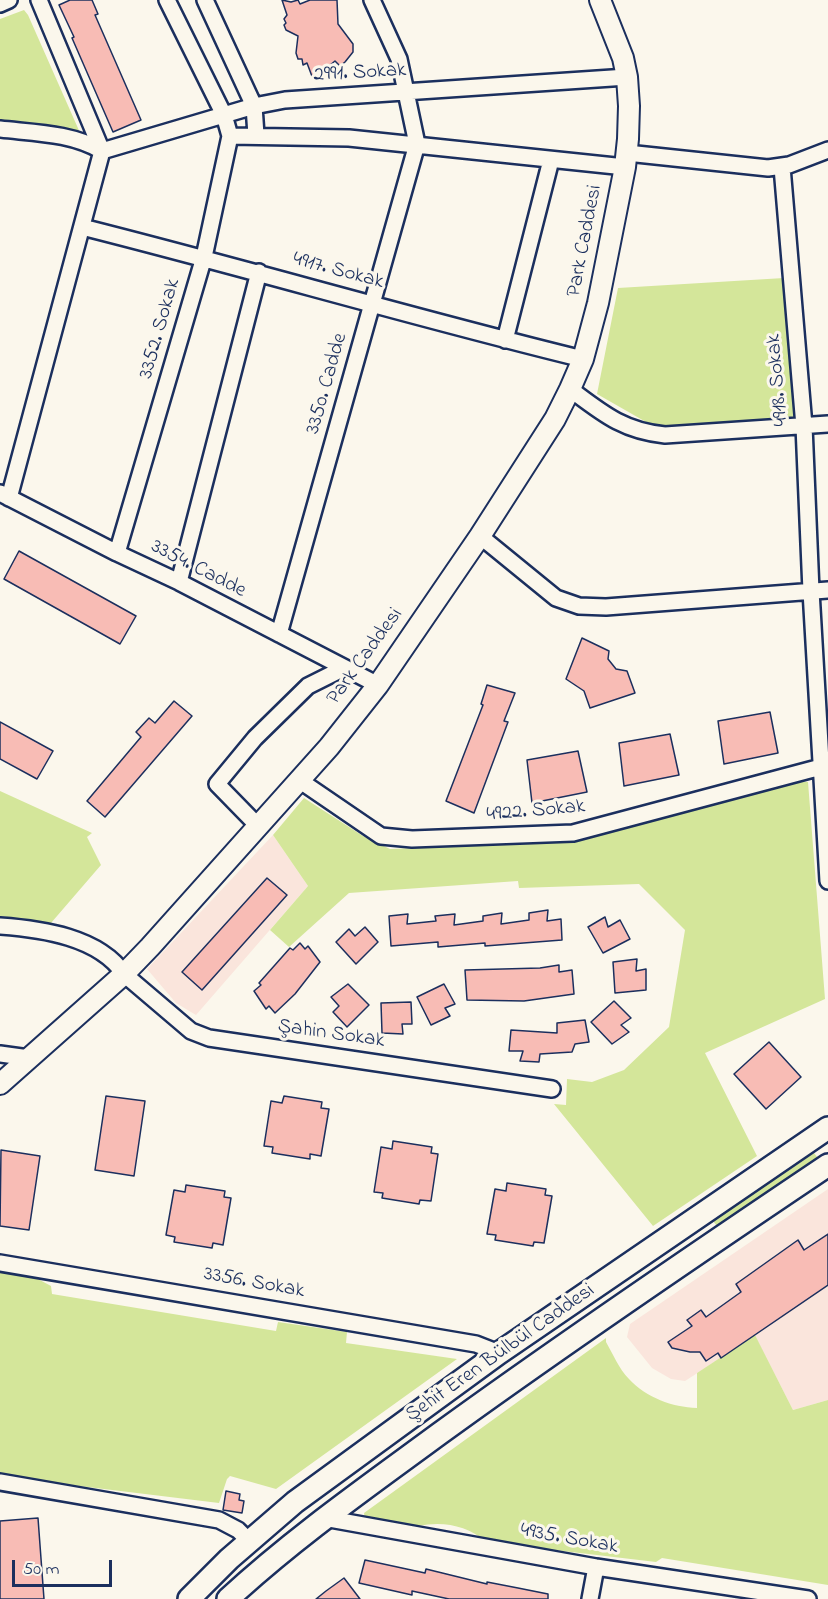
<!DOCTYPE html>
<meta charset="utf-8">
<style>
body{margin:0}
#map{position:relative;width:828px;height:1599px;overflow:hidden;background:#fbf7ec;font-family:"Indie Flower",sans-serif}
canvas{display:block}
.scale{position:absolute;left:12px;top:1560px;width:100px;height:27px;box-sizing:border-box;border:3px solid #1b2f5e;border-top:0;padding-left:8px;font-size:18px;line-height:21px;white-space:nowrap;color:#1b2f5e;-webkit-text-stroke:4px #fbf7ec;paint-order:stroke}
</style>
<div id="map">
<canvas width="828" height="1599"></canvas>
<div class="scale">50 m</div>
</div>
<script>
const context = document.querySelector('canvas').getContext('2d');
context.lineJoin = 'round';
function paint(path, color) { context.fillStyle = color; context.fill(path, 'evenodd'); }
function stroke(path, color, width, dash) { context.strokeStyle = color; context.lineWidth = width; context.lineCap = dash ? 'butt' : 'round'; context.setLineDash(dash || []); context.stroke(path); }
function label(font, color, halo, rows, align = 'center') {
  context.font = font + ' "Indie Flower",sans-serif'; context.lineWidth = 6; context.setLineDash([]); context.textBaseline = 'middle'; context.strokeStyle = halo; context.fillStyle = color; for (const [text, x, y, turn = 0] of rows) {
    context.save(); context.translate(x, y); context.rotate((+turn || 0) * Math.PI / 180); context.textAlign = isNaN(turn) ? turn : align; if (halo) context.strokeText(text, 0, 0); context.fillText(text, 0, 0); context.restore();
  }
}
paint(new Path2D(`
 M273 835 308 886 196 1015 176 1003 147 969Z
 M828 1189V1400L793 1410 755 1336 685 1381 671 1379 652 1368 627 1337 630 1324Z`), '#fae5dc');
paint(new Path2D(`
 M24 10 28 15 81 135 0 126V19Z
 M784 278 794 417 660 430 597 394 618 288Z
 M785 781 808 782 825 999 705 1053 757 1156 653 1226 554 1104 566 1105 567 1079 592 1082 624 1070 669 1027 685 930 639 884 519 888 518 881 349 893 289 947 270 930 308 886 273 835 304 798 363 836 390 849 573 842Z
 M0 791 92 833 87 837 101 865 51 923 0 916Z
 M814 1153 818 1158 717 1226 713 1221Z
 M0 1272 36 1278 51 1286 52 1294 276 1331 278 1322 347 1332 346 1343 457 1359 276 1489 230 1476 227 1479 219 1503 71 1485 0 1473Z
 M755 1335 793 1410 828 1400V1585L662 1558 656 1562 487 1542C466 1525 443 1521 418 1526L417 1530 365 1520 364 1513 606 1338V1342C613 1354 619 1369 629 1379 647 1398 672 1407 697 1408V1373Z`), '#d4e69a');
const building = new Path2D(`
 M70 0H92L98 14 95 15 141 120 113 132 72 38 74 37 59 5Z
 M282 0 291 2 298 0 300 4 310 0H337L338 24 353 44V52L345 62 340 66 335 61 313 79 307 63 303 65 302 59H298L296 53 298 36 286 30 284 25 286 23 284 19 287 15Z
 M19 551 136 616 120 644 4 579Z
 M582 638 609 651 608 659 616 669 627 671 635 693 590 708 584 691 566 679Z
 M487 685 515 693 504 721 508 722 474 813 446 801 483 705 481 704Z
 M174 701 192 716 105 817 87 801 141 737 136 732 149 718 155 723Z
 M770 712 778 753 724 764 718 721Z
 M0 722 53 751 37 779 0 759Z
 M670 734 679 775 624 786 619 743Z
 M578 751 587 792 532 803 527 760Z
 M267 878 287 895 202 990 182 972Z
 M548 910 547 921 561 919 562 940 485 946V943L438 947V942L391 946 389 916 408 914 407 924 436 921 435 916 455 914 454 925 483 921V916L502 913 501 924 529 920V913Z
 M605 917 608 927 620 920 630 939 603 953 588 927Z
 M365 927 378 942 356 964 336 942 349 929 355 936Z
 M300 943 305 949 308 946 320 962 295 994 275 1013 269 1006 266 1009 254 991 261 985 259 983 290 948 293 950Z
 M637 959 636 971 646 969V990L615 993 613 962Z
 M559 965V972L572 970 574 994 524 1001 467 1000 465 970 540 968Z
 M348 984 369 1005 347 1027 333 1012 339 1006 331 997Z
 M444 984 455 1004 445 1008 450 1016 431 1025 417 997Z
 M614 1001 631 1018 621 1025 629 1032 612 1044 591 1022Z
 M411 1002 412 1024H402L403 1034 382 1033 381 1003Z
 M585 1020 589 1042 575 1044 572 1052 540 1054 539 1062 520 1061 523 1051H509L511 1030 557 1033V1023Z
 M769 1042 801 1077 766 1109 734 1074Z
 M106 1096 145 1101 134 1176 95 1170Z
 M284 1096 322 1102 321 1108 329 1109 321 1156 310 1154V1159L272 1153 273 1147 264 1146 271 1101 282 1103Z
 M393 1141 432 1147 431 1153 438 1154 431 1201 420 1200 419 1204 382 1198 383 1193 374 1192 381 1147 392 1149Z
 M1 1150 40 1156 29 1230 0 1226Z
 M507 1183 546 1189 545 1195 552 1196 544 1243 534 1242 533 1246 495 1240 496 1235 487 1234 495 1189 506 1191Z
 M186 1185 225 1191 224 1197 231 1198 223 1245 213 1243 212 1248 174 1242 175 1237 166 1235 174 1190 185 1192Z
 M828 1234V1285L721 1358 718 1353 706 1361 700 1352H690L672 1348 668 1342 692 1326 687 1320 701 1310 706 1317 741 1292 736 1284 798 1240 804 1250Z
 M226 1491 240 1494 239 1500 244 1501 242 1513 223 1510Z
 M38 1518 44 1599H0V1521Z
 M365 1560 425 1573 426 1569 487 1584V1582L518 1588 548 1594V1599H449L412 1591V1595L359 1583Z
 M344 1578 360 1599H316L326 1591Z`);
paint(building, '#f8bcb5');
stroke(building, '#1b2f5e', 1.5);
const minor = new Path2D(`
 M39 0 102 151
 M205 0 254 106 256 135
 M0 4 9 0
 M0 129C35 133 72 133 102 151
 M230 136 349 138 625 167
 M102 151 254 106 285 100 627 77
 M627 153 768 168 789 165 828 150
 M782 167 804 426 811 591 828 881
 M82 227C249 269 415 318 583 359
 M505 340 551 160
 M570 389C602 413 623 431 665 435L828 424
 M0 493 117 553 179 582 378 685
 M9 498 102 151
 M480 536 556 598 579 606 606 607 828 590
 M117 553 204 257 230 136 224 115 167 0
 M179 582 259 272
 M279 634 417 144 399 59 372 0
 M299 780 381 836 412 839 573 833 821 767
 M258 826 217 784 255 738 308 686 344 668
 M0 926C42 929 99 937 124 974L191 1031 209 1038 552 1089
 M0 1054 29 1058
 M0 1263 476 1344 499 1353
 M0 1482 219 1520 238 1530 249 1541
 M324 1518 596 1567 808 1599
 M590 1599 596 1567`);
const tertiary = new Path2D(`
 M0 1084 124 974 150 947 329 747 378 685 480 536 555 419 570 389 583 359 598 303 625 167 628 139 629 106 627 77 623 58 600 0`);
const secondary = new Path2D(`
 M189 1599 229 1559 295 1502 499 1353 828 1128
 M228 1599C294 1538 367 1487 439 1434 567 1341 697 1253 828 1165`);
stroke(minor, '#1b2f5e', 20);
stroke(tertiary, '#1b2f5e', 24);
stroke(secondary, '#1b2f5e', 26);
stroke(minor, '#fbf7ec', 15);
stroke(tertiary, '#fbf7ec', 20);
stroke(secondary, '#fbf7ec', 21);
label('21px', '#1b2f5e', '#fbf7ec', [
 ["2991. Sokak",360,74,-3],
 ["Park Caddesi",586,241,-79],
 ["4917. Sokak",338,272,15],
 ["3352. Sokak",161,329,-74],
 ["4918. Sokak",779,380,-95],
 ["3350. Cadde",328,384,-74],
 ["3354. Cadde",198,570,27],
 ["Park Caddesi",366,657,-54],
 ["4922. Sokak",536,812,-5],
 ["Şahin Sokak",331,1035,8],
 ["3356. Sokak",254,1284,10],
 ["Şehit Eren Bülbül Caddesi",501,1354,-35],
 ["4935. Sokak",569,1540,10]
]);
</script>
